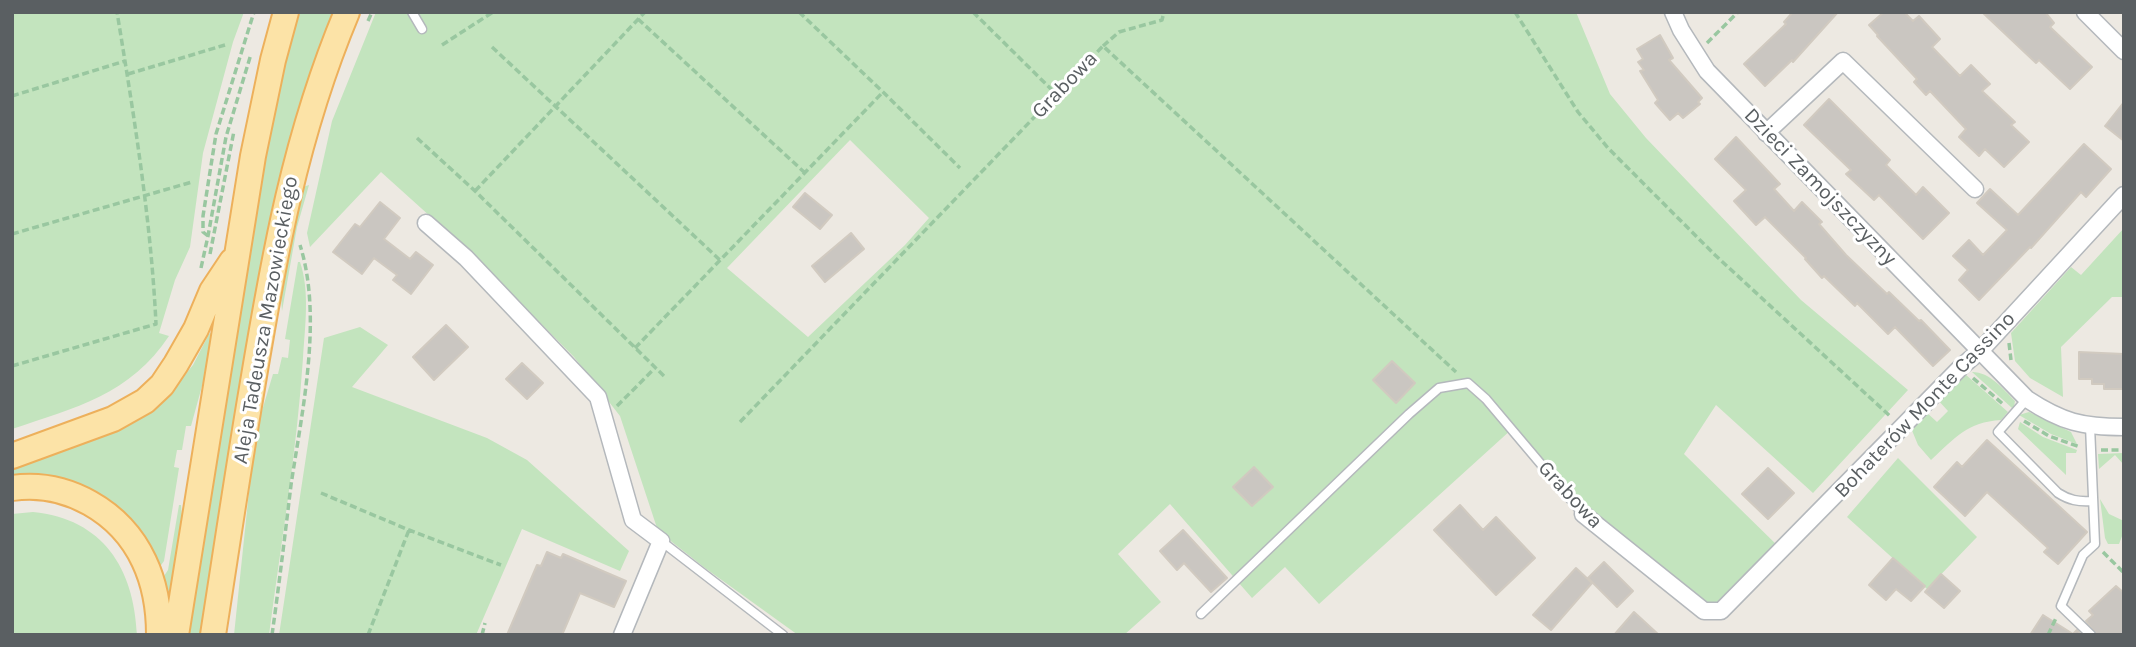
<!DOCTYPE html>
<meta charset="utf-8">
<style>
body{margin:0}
#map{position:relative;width:2136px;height:647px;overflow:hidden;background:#ede9e2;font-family:Karla,sans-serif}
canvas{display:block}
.frame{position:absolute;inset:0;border:14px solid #5a5f62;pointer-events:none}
</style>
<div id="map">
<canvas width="2136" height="647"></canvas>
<div class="frame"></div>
</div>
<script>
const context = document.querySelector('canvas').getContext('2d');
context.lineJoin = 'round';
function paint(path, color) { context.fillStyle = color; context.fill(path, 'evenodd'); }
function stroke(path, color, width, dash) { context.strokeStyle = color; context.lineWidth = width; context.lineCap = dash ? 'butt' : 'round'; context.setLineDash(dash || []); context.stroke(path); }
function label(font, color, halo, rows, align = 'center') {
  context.font = font + ' Karla,sans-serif'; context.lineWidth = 6; context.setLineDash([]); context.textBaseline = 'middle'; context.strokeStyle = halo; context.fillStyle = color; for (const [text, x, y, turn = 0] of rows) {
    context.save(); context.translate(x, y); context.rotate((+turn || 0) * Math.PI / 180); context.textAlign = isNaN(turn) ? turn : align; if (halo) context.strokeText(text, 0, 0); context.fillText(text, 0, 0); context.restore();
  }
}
paint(new Path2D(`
 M12 12H244L233 42 203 153 190 247 175 280 159 333 169 336C131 394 75 408 12 429Z
 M300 12H334L202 635H188L244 272 279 82Z
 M376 12H1576L1610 94 1646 138 1801 300 1908 390 1813 493 1716 405 1684 454 1782 550 1721 611 1701 608 1598 527 1512 429 1319 604 1285 567 1252 598 1170 504 1118 554 1161 602 1124 635H798L705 568 658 531 620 416 574 357 472 254 381 172 310 247 307 233 332 121ZM850 140 929 218 905 245 808 337 727 268Z
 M309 185 297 227 282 311 280 281 303 187Z
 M2124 228V297H2112L2061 347 2063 397 2030 378 2015 361 2011 333 2071 267 2081 275Z
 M298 262H300C310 291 305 327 303 358 297 450 281 543 269 635H234L255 434 273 374H278L282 357 288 358 290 340 285 339Z
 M360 327 388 345 352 387 487 438 527 460 629 551 620 571 522 529 476 635H279L324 338Z
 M212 332 210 357 191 426H186L182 450H177L174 467 179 468 164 561 159 568 145 540 12 479V467L171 392 193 365 209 334Z
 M1972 372C1990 372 2003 389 2015 401L2014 407 2012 408Z
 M1965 374 2008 412 2001 420C1967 422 1955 438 1931 460L1918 445 1911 428 1925 411 1937 422 1948 411 1937 399Z
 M2029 412 2071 432 2077 444 2051 434 2019 415Z
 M2020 422 2043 437 2077 450 2076 453H2066V475L2018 429Z
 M2124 453V465L2115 455 2099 469 2098 454Z
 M1898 458 1977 537 1927 589 1847 517Z
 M2100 499 2109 514 2124 521V531L2119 544H2108L2105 538Z
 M179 505H181L183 529 169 606 162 579 168 570Z
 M33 512C103 519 134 568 137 635H12V514Z`), '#c3e4be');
const building = new Path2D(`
 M1793 12H1838L1793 62 1792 60 1765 86 1744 64 1786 24 1784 22Z
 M1884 12H1904L1913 21 1919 16 1940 39 1932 47 1960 76 1971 65 1990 84 1982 91 2015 122 2011 125 2029 142 2004 167 1985 149 1979 156 1959 137 1966 129 1930 91 1926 95 1914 82 1917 79 1877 36 1878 35 1869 25Z
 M1982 12H2045L2054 23 2050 27 2092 67 2070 89 2039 60 2036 63Z
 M1660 35 1673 58 1669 60 1702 98 1698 102 1700 104 1683 118 1678 113 1670 120 1655 103 1658 100 1640 71 1644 70 1638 62 1643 59 1637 49Z
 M1829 99 1890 160 1886 165 1916 195 1923 187 1949 213 1923 239 1879 195 1874 200 1846 174 1851 170 1804 125Z
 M2124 102V141L2105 126Z
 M1736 137 1780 184 1774 189 1794 211 1802 202 1822 222 1819 224 1846 255 1887 294 1889 292 1919 321 1921 320 1950 350 1933 366 1895 327 1888 334 1857 303 1855 306 1824 276 1822 278 1805 259 1806 258 1765 217 1756 225 1734 201 1746 190 1715 159Z
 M2084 144 2111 169 2086 197 2081 192 2031 248 2030 247 1979 300 1959 280 1968 270 1953 256 1969 240 1983 255 2007 230 1977 203 1990 189 2018 215Z
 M805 193 832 215 820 229 793 207Z
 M380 202 400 218 384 239 410 259 416 252 433 265 411 294 393 280 397 275 374 258 362 274 333 252 355 224 360 227Z
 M851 233 864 249 825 282 812 266Z
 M446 325 468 347 434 380 413 357Z
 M2079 352 2124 354V389H2104V384H2092V379H2079Z
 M1392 361 1415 383 1396 403 1373 380Z
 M522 363 543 383 527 399 506 379Z
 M1987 440 2087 532 2058 564 2044 552 2048 548 1987 492 1965 516 1934 487 1957 462 1962 467Z
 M1254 467 1273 487 1252 506 1233 487Z
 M1768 468 1794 493 1768 519 1742 494Z
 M1460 505 1483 530 1496 517 1535 558 1496 595 1434 530Z
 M1183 530 1227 578 1211 592 1184 563 1177 570 1160 551Z
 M547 552 561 558 563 554 626 581 614 607 580 593 562 635H507L537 565 541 566Z
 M1893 558 1925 586 1911 601 1896 589 1886 600 1869 585Z
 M1604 562 1633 591 1617 607 1588 578Z
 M1576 568 1592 583 1551 630 1533 615Z
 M1941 574 1960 591 1944 608 1925 592Z
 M2116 586 2124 593V635H2097L2086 621 2093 615 2089 611Z
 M1634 612 1659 635H1614Z
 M2043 615 2073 634 2077 630 2081 635H2030Z`);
paint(building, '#cac6c1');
stroke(building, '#d1cac0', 2);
const service = new Path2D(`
 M412 12 422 29
 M2027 399 1998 432 2058 493C2069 500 2078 502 2092 501
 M2090 426 2095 544 2083 555 2061 606 2091 635
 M661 541 783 635
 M1201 614 1409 414 1439 388 1468 383 1486 399 1583 514`);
const minor = new Path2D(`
 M1673 12 1681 30 1707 71 2027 399C2062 422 2082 427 2124 427
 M2085 12 2124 51
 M1766 133 1843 61 1975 189
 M426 223 466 258 598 397 633 520 661 541 622 635
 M1583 514 1704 611H1721L1961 367 1981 350 2124 195`);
const primary = new Path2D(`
 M12 456 113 419 145 401 162 385 176 364 196 329 212 291 232 261
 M12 488C67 480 121 512 144 561 155 584 159 610 159 635
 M176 635 253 156 273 60 286 12
 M213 635C226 552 238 470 252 388 274 256 295 136 347 12`);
stroke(service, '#b4b8bc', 11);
stroke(minor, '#b4b8bc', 19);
stroke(primary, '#edb05b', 28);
stroke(new Path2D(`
 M799 12 883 92 960 168
 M973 12 1056 94
 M1515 12 1578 112 1608 148 1715 255 1891 417
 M638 19 804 172
 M368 21 372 12
 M1707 43 1738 12
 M442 45 493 12
 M1103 46 1119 32 1162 20 1164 12
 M492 47 721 261
 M128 74 225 45
 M12 96 125 61
 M417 138 475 191 666 378
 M475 191 645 12
 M12 234 192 182
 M208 236 203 232V216L216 134 254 12
 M210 254 234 131
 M201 268 208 236 226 137 251 54
 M2009 343 2011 360
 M635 348 883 92
 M12 366 156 324C151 220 134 116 117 12
 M1973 378 2004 405
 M617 406 655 368
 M2024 421 2049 436 2080 447
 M740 422 1103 46 1456 372
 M2101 450H2124
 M321 493 409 530 501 565
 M2103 552 2124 573
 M272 635C279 585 285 535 291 485 302 411 323 318 300 245
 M368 635 409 530
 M482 635 485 623
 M2048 635 2056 618`), '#99c7a0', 3.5, [7, 3.5]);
stroke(service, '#fff', 8);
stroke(minor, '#fff', 16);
stroke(primary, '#fce3a7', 24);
label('21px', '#5a5f62', '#fff', [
 ["Grabowa",1065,85,-46],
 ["Dzieci Zamojszczyzny",1820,187,46],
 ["Aleja Tadeusza Mazowieckiego",266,320,-80],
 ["Bohaterów Monte Cassino",1925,405,-46],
 ["Grabowa",1570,495,47]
]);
</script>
